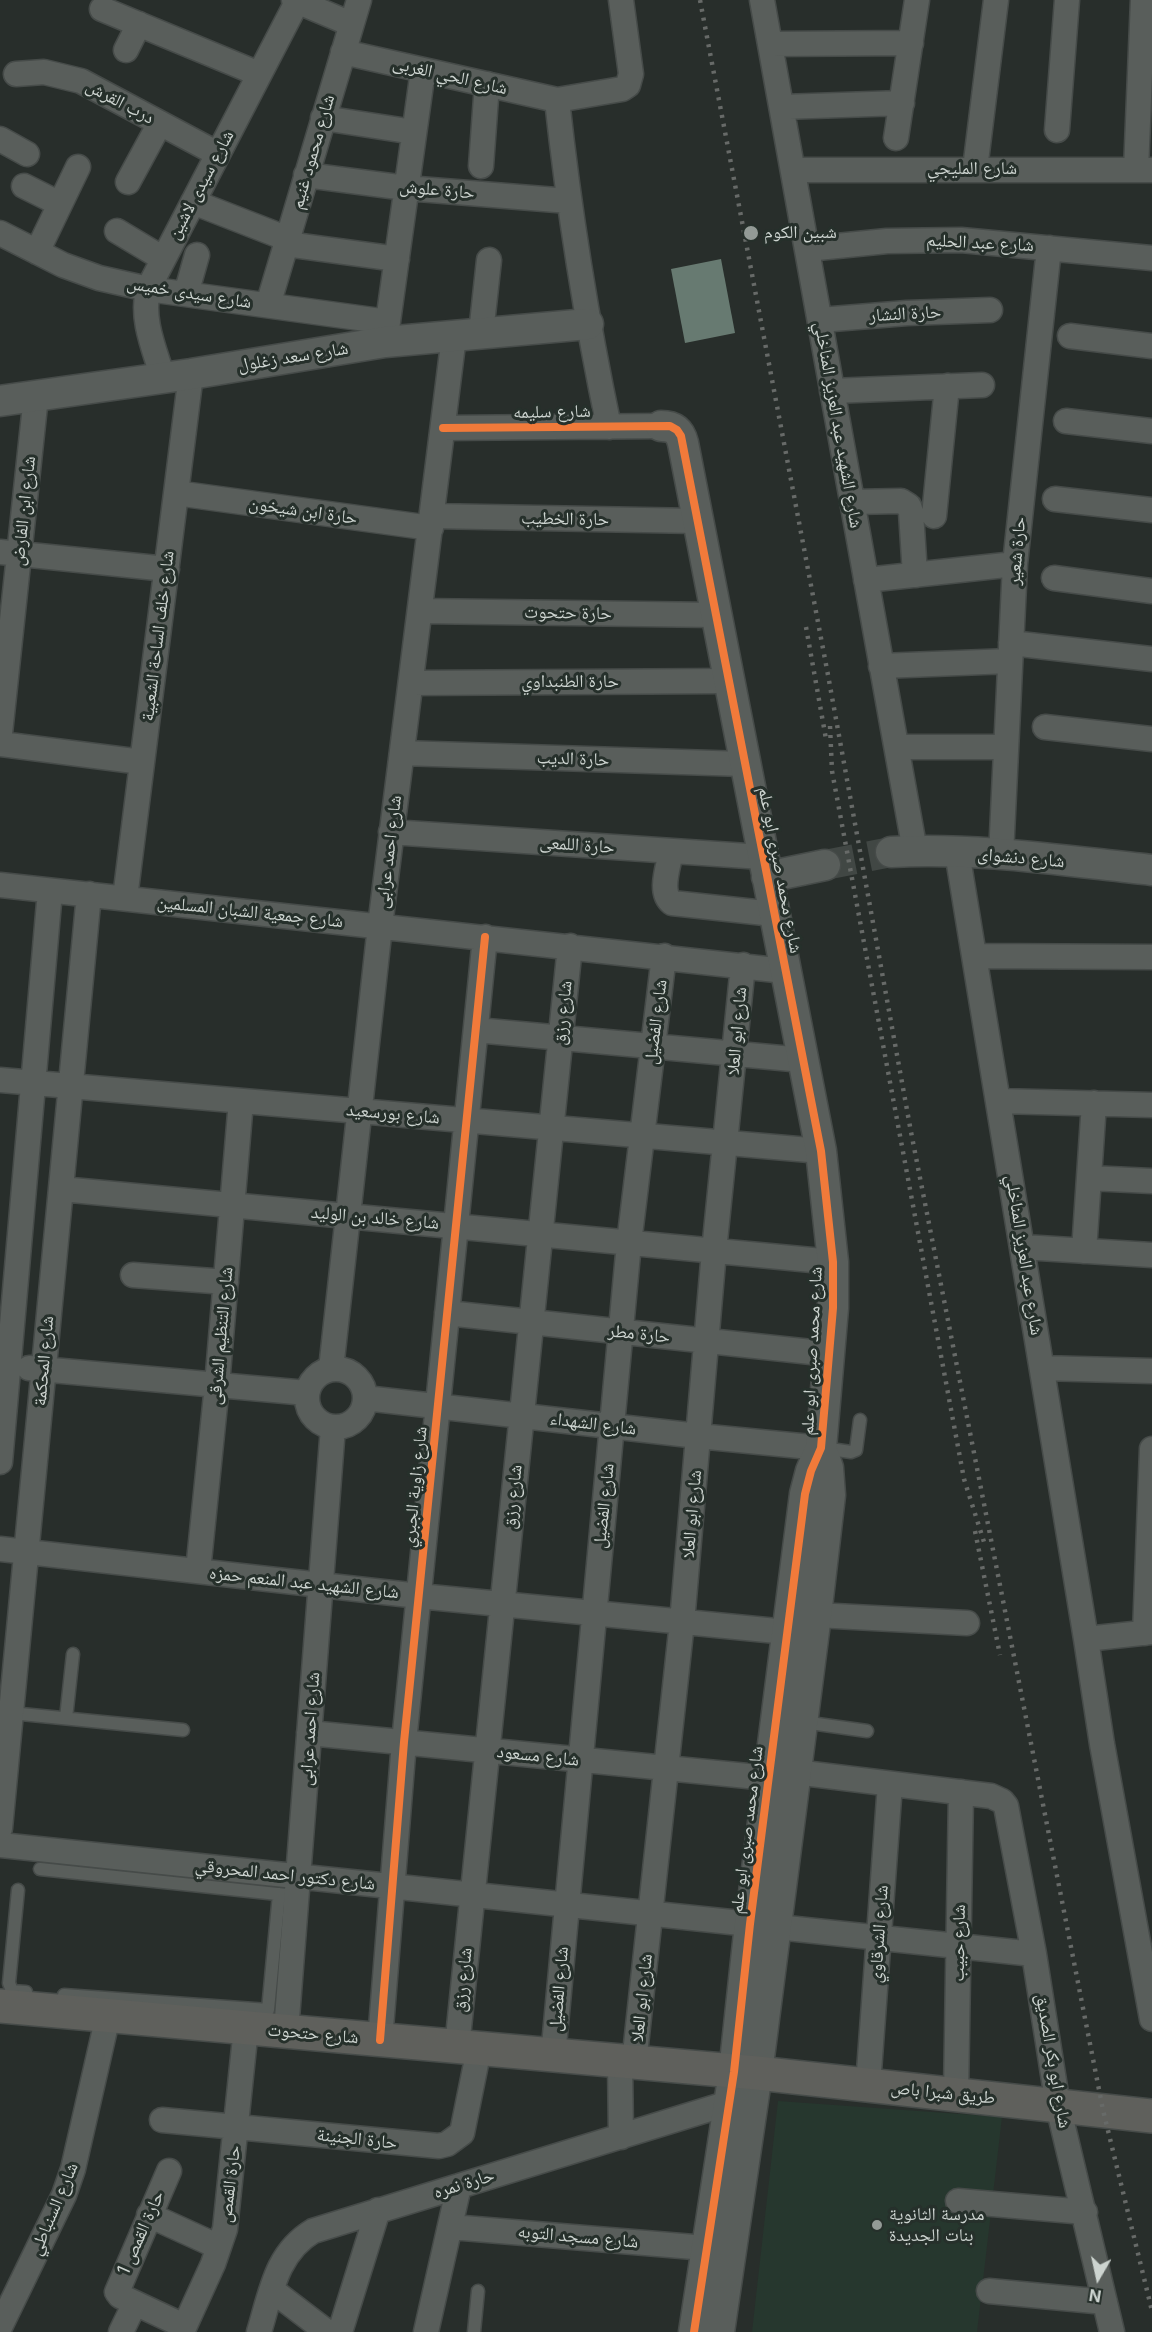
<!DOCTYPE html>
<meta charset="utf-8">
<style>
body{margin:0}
#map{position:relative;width:1152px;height:2332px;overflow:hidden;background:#282e2b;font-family:Inter,sans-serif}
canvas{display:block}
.north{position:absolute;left:1068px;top:2248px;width:60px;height:60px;-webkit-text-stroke:4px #26302b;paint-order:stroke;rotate:189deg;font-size:16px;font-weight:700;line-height:24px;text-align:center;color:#cdd4d0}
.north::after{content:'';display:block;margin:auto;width:21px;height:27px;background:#cdd4d0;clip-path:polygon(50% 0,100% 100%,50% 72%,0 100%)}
</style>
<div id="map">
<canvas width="1152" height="2332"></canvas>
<div class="north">N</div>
</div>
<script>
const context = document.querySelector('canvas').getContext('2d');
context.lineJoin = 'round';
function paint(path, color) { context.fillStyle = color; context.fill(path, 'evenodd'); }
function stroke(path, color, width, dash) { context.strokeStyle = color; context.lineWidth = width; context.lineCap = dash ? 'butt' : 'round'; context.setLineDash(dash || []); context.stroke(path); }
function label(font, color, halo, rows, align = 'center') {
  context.font = font + ' Inter,"Noto Naskh Arabic",sans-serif'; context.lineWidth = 6; context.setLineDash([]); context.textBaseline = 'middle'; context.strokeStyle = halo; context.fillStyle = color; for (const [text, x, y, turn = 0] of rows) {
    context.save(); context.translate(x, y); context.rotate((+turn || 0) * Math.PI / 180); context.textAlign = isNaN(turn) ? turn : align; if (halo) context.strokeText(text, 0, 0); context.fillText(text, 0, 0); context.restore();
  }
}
paint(new Path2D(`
 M778 2101 1002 2117 977 2332H752Z`), '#26372e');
paint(new Path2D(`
 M721 259 735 333 685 343 671 269Z`), '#677a71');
stroke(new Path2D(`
 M825 865 891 852`), '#414744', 30, [30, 15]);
const service = new Path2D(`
 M823 1448 851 1452 856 1450 860 1420
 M11 1713 183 1730
 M66 1718 73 1654
 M803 1722 867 1731
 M40 1869 287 1895
 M18 1890 9 1983 12 1991 26 1992
 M64 1995 268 2010 279 1894
 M474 2332 478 2291`);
const minor = new Path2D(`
 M294 0 351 24
 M762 0 915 851
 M102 9 259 74
 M770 44 911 43
 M126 50 139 24
 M343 52 557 100 622 89 628 85 631 74 621 0
 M16 74 44 72 81 81 218 154
 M557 100C569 210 586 318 609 427
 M782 107 902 103
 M323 118 414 132
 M1057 130 1067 0
 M896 138 917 0
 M0 139 27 154
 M481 166 487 84
 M975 169 996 0
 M793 170H1152
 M1136 170 1143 0
 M306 175 406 188 569 201
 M128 182 160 123
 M24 186 60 204
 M193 202 288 239
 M117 231 162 258
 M0 233 63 265 99 278 148 289 388 322
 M286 244 397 259
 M807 249 887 241 961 240 1152 258
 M37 252 78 167
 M186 294 197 255
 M268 305 359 0
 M820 320 907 313 990 310
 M481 333 489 260
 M386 336 423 70
 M1070 336 1152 346
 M163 378C154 348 141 320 148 289L298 0
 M832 391 982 385
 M1066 421 1152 431
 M443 428 661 426
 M176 493 431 528
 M1055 499 1152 510
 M852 502 901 501 909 506 911 512 915 575
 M432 516 697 521
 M934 516 947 386
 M0 552 167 569
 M1054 578 1152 591
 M866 580 1015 564
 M420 611 716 615
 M1011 643 1152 659
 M881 666 1010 661
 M411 683 728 681
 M1045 727 1152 739
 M0 733 36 396
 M0 744 142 762
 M897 747H1006
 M402 753 744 764
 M391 832 762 857
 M671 851C669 866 658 892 672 903L774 914
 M957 852 1086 1639 1152 1632
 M1001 855 1015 564 1049 248
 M0 885 785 971
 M125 898 191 374
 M976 956 1152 957
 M476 1030 803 1060
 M0 1080 821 1151
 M999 1101 1152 1105
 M1089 1178 1152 1181
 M61 1189 833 1262
 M1023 1247 1152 1255
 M1084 1251 1094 1103
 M133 1275 226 1282
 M447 1313 830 1354
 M29 1368 307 1393
 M1042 1368 1152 1371
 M307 1398a29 29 0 1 1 58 0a29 29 0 1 1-58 0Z
 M331 1369 380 926 454 336
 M365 1398 698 1436 821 1448
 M0 1462 50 891
 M0 1549 419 1596 787 1632
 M198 1571 217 1385 241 1101
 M816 1615 967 1623
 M1145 1633 1152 1449
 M1086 1639 1102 1744 1152 2019
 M309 1733 768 1778
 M795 1772 991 1796 1002 1801 1006 1806 1034 1954 1058 2106 1112 2332
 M0 1828 89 894
 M0 1845 750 1924
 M777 1927 1034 1954
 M286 2031 333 1427
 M380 2040 404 1742 485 937
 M457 2047 570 946
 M553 2056 629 1243 664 956
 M620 2062 621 2137
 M634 2063 682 1622 714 1251 743 965
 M868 2085 890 1784
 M956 2094 961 1792
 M162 2120 439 2146 447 2144 462 2133 479 2049
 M169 2171 117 2292 120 2296 184 2326
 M958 2201 1085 2212
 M149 2215 219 2247
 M451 2227 706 2248
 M272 2290 327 2332
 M989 2291 1105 2302
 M0 2327 64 2195 73 2169 108 2016
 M121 2332 135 2303
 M182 2332 213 2264 225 2229 246 2028
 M259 2332C271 2293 276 2253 313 2231L729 2103
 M340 2332 378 2210
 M426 2332 459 2186`);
const tertiary = new Path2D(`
 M0 401 191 374 385 342 588 324
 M661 426C674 426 680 431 683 443L821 1151 833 1262V1308L821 1448 811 1471 805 1494 750 1924 734 2072 694 2332
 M891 852C977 847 1066 861 1152 870
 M767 877 825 865
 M719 2332 757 2073 816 1615 830 1495 828 1468 821 1448`);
const secondary = new Path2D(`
 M0 2006 757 2073 1152 2116`);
stroke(service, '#464b49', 15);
stroke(minor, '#464b49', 27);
stroke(tertiary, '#464b49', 33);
stroke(secondary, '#464b49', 36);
stroke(service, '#595e5b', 12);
stroke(minor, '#595e5b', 24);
stroke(tertiary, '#595e5b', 30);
stroke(secondary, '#5f605c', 33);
stroke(new Path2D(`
 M700 0 828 675 911 1132 1103 2110 1152 2311
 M806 627 826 739
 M830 726 832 771 964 1479 984 1542
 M975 1531 1000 1655`), '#676a68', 4.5, [3, 6]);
stroke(new Path2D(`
 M443 428 670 426 677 430 681 436 821 1151 833 1262V1308L821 1448 811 1471 805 1494 750 1924 734 2072 694 2332
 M380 2040 404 1742 485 937`), '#f17a3a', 8);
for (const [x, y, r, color] of [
 [751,233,8,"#939a96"],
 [877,2225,6,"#939a96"]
]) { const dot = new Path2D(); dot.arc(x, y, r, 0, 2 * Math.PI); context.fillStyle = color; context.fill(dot); stroke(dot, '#26302b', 2); }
label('18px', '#cdd4d0', '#26302b', [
 ["شارع الحي الغربى",450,76,13],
 ["درب القرش",120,102,28],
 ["شارع محمود غنيم",313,152,-74],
 ["شارع المليجي",972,169],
 ["شارع سيدى لاشين",201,185,-62],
 ["حارة علوش",437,190,5],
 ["شارع عبد الحليم",980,243,3],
 ["شارع سيدى خميس",189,293,9],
 ["حارة النشار",905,314,-3],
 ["شارع سعد زغلول",293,357,-9],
 ["شارع سليمه",552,412,-1],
 ["شارع الشهيد عبد العزيز المناخلي",838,425,80],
 ["شارع ابن الفارض",24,511,-84],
 ["حارة ابن شيخون",303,511,8],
 ["حارة الخطيب",565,519,1],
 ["حارة شعير",1017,551,-85],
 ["حارة حتحوت",568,613,1],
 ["شارع خلف الساحة الشعبية",158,636,-83],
 ["حارة الطنبداوي",570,682],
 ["حارة الديب",573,759,2],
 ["حارة اللمعى",577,845,4],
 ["شارع احمد عرابى",389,852,-83],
 ["شارع دنشواى",1021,858,5],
 ["شارع محمد صبرى ابو علم",780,870,79],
 ["شارع جمعية الشبان المسلمين",250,912,6],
 ["شارع رزق",563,1013,-84],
 ["شارع الفضيل",656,1022,-83],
 ["شارع ابو العلا",737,1031,-85],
 ["شارع بورسعيد",393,1114,5],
 ["شارع خالد بن الوليد",375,1218,5],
 ["شارع عبد العزيز المناخلي",1024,1255,81],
 ["حارة مطر",639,1334,6],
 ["شارع التنظيم الشرقى",221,1336,-85],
 ["شارع محمد صبرى ابو علم",812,1351,-87],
 ["شارع المحكمة",44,1361,-85],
 ["شارع الشهداء",593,1424,7],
 ["شارع زاوية الجبري",415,1487,-84],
 ["شارع رزق",513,1497,-84],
 ["شارع الفضيل",604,1506,-84],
 ["شارع ابو العلا",692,1514,-85],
 ["شارع الشهيد عبد المنعم حمزه",304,1583,6],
 ["شارع احمد عرابى",310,1729,-86],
 ["شارع مسعود",538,1756,6],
 ["شارع محمد صبرى ابو علم",747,1830,-83],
 ["شارع دكتور احمد المحروقي",285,1875,6],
 ["شارع الشرقاوي",879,1934,-86],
 ["شارع حبيب",959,1943,-89],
 ["شارع رزق",463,1980,-84],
 ["شارع الفضيل",559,1989,-85],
 ["شارع ابو العلا",642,1998,-84],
 ["شارع حتحوت",313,2034,5],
 ["شارع ابو بكر الصديق",1053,2061,80],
 ["طريق شبرا باص",943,2093,6],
 ["حارة الجنينة",357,2139,6],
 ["حارة القمص",230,2184,-83],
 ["حارة نمره",464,2184,-17],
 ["شارع السنباطي",54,2209,-67],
 ["حارة القمص 1",141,2233,-66],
 ["شارع مسجد التوبه",578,2237,5]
]);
label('18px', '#cdd4d0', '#26302b', [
 ["شبين الكوم",764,233],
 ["مدرسة الثانوية",889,2215],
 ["بنات الجديدة",889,2236]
], 'left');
</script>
